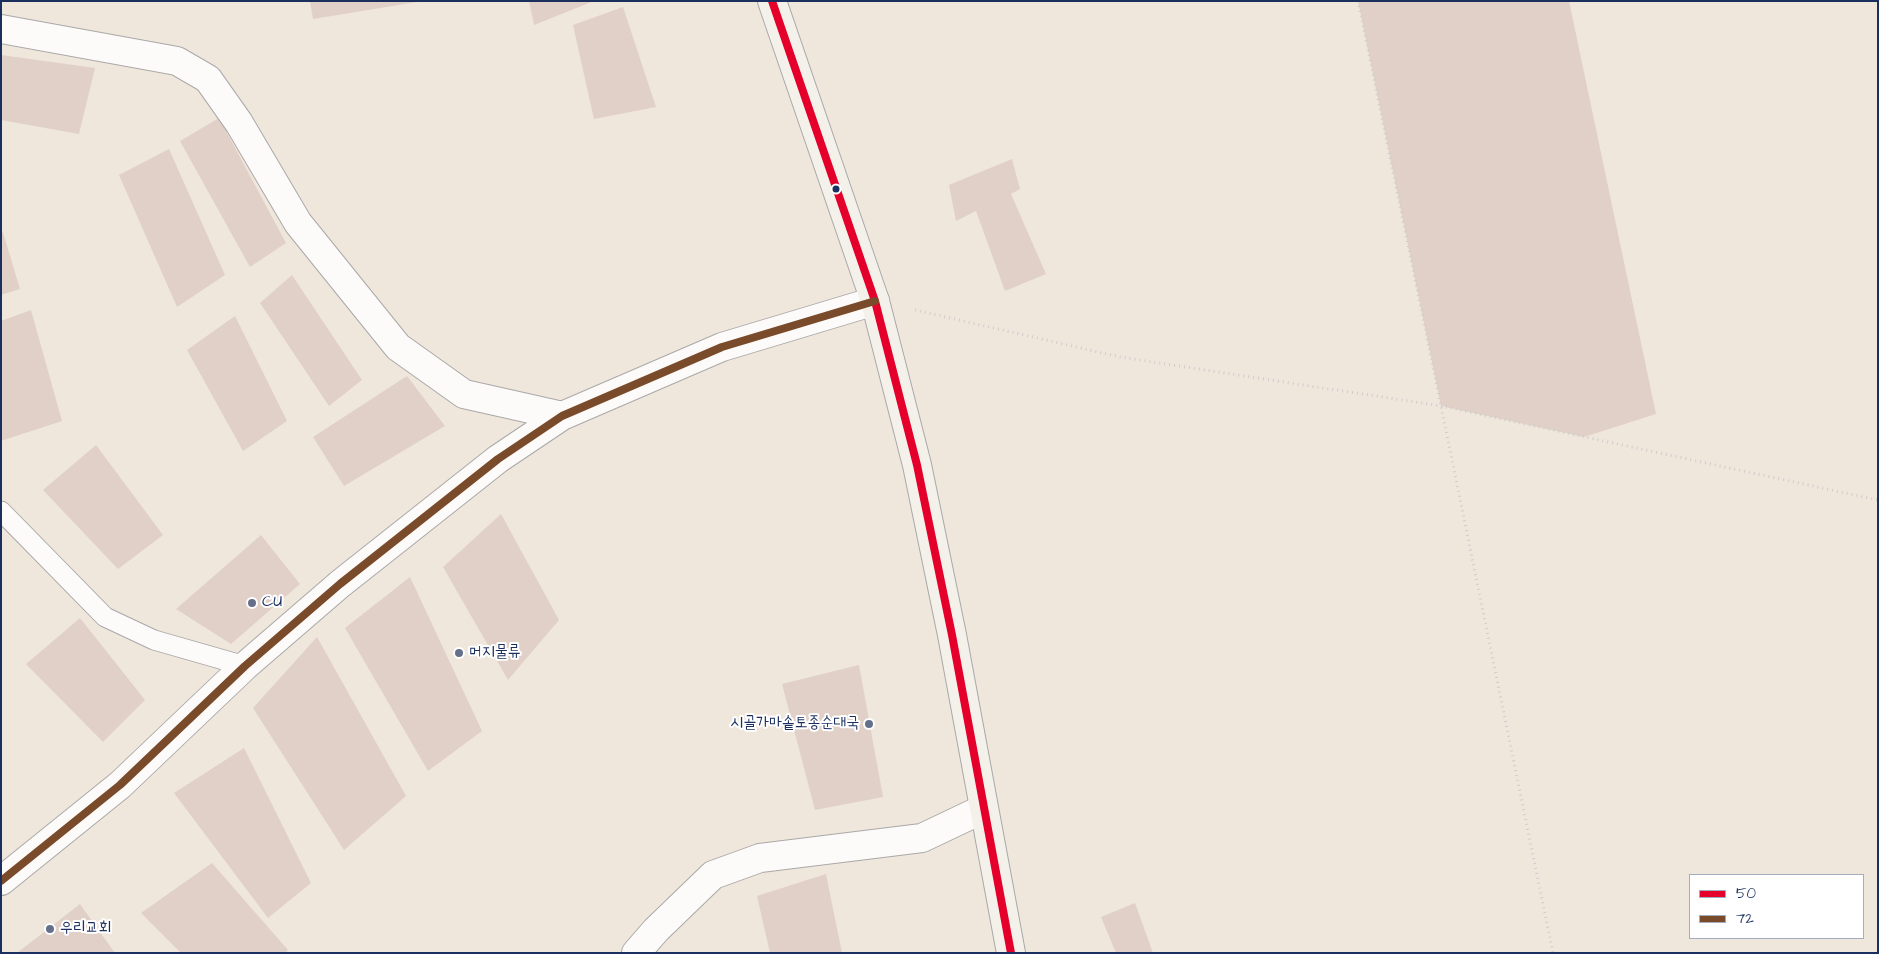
<!DOCTYPE html>
<meta charset="utf-8">
<style>
body{margin:0}
#map{position:relative;width:1879px;height:954px;overflow:hidden;background:#efe7dc;font-family:"Architects Daughter",sans-serif}
canvas{display:block}
.frame{position:absolute;inset:0;border:2px solid #1b2f5e;pointer-events:none}
.legend{position:absolute;left:1689px;top:874px;width:175px;height:65px;box-sizing:border-box;background:#fff;border:1px solid #a4acbf;margin:0;padding:6px 9px;list-style:none;font-size:15px;color:#1b2f5e}
.legend li{display:flex;align-items:center;gap:10px;height:25px}
.legend b{width:25px;border:1px solid #a4acbf}
</style>
<div id="map">
<canvas width="1879" height="954"></canvas>
<div class="frame"></div>
<ul class="legend">
<li><b style="height:6px;background:#e4002b"></b>50</li>
<li><b style="height:6px;background:#7a4b2a"></b>72</li>
</ul>
</div>
<script>
const context = document.querySelector('canvas').getContext('2d');
context.lineJoin = 'round';
function paint(path, color) { context.fillStyle = color; context.fill(path, 'evenodd'); }
function stroke(path, color, width, dash) { context.strokeStyle = color; context.lineWidth = width; context.lineCap = dash ? 'butt' : 'round'; context.setLineDash(dash || []); context.stroke(path); }
function label(font, color, halo, rows, align = 'center') {
  context.font = font + ' "Architects Daughter","Poor Story",sans-serif'; context.lineWidth = 4; context.setLineDash([]); context.textBaseline = 'middle'; context.strokeStyle = halo; context.fillStyle = color; for (const [text, x, y, turn = 0] of rows) {
    context.save(); context.translate(x, y); context.rotate((+turn || 0) * Math.PI / 180); context.textAlign = isNaN(turn) ? turn : align; if (halo) context.strokeText(text, 0, 0); context.fillText(text, 0, 0); context.restore();
  }
}
paint(new Path2D(`
 M310 1H417V2L313 19Z
 M529 1H594L534 25Z
 M1358 1H1569L1656 414 1584 437 1441 406Z
 M623 7 656 107 594 119 573 25Z
 M1 55 95 68 79 134 1 120Z
 M219 118 286 243 250 267 180 141Z
 M169 149 225 275 177 307 119 175Z
 M1012 159 1020 189 1011 194 1046 274 1005 291 976 211 956 221 949 185Z
 M3 232 20 289 1 295V233Z
 M292 275 362 380 329 406 260 303Z
 M31 310 62 421 1 441V321Z
 M235 316 287 421 243 451 187 350Z
 M407 376 445 426 344 486 313 437Z
 M96 445 163 535 118 569 43 490Z
 M501 514 559 620 508 680 443 567Z
 M261 535 300 584 231 644 176 609Z
 M410 577 482 731 428 771 345 628Z
 M80 618 145 700 103 742 26 664Z
 M317 637 406 796 344 850 253 708Z
 M859 665 883 797 815 810 782 684Z
 M244 748 311 883 268 918 174 793Z
 M212 863 288 950 285 953H181L141 913Z
 M826 874 842 953H770L757 896Z
 M1135 903 1153 953H1116L1101 917Z
 M80 904 115 953H17Z`), '#e1d0c8');
const lane = new Path2D(`
 M1 511 105 617 154 640 245 666`);
const street = new Path2D(`
 M1 29 177 61 208 79 239 123 298 223 398 347 464 394 562 416
 M1 881 120 785 245 666 340 584 498 459 562 416 722 347 875 301
 M636 953 656 930 713 875 760 858 922 838 983 809`);
const secondary = new Path2D(`
 M772 1 875 301 917 465 952 635 1011 953`);
stroke(lane, '#aaa8a8', 21);
stroke(street, '#aaa8a8', 30);
stroke(secondary, '#aaa8a8', 30);
stroke(new Path2D(`
 M1358 1 1553 953
 M915 310 1120 357 1441 406 1878 500`), '#cdcdce', 3, [1, 4]);
stroke(lane, '#fdfbfa', 19);
stroke(street, '#fdfbfa', 28);
stroke(secondary, '#f4f1eb', 28);
stroke(new Path2D(`
 M772 1 875 301 917 465 952 635 1011 953`), '#e4002b', 8);
stroke(new Path2D(`
 M1 881 120 785 245 666 340 584 498 459 562 416 722 347 875 301`), '#7a4b2a', 8);
for (const [x, y, r, color] of [
 [836,189,4.5,"#1b2f5e"],
 [252,603,5,"#656f8a"],
 [459,653,5,"#656f8a"],
 [869,724,5,"#656f8a"],
 [50,929,5,"#656f8a"]
]) { const dot = new Path2D(); dot.arc(x, y, r, 0, 2 * Math.PI); context.fillStyle = color; context.fill(dot); stroke(dot, '#fff', 2); }
label('16px', '#1b2f5e', '#fff', [
 ["CU",262,603],
 ["머지물류",469,653],
 ["시골가마솥토종순대국",859,724,"right"],
 ["우리교회",60,929]
], 'left');
</script>
